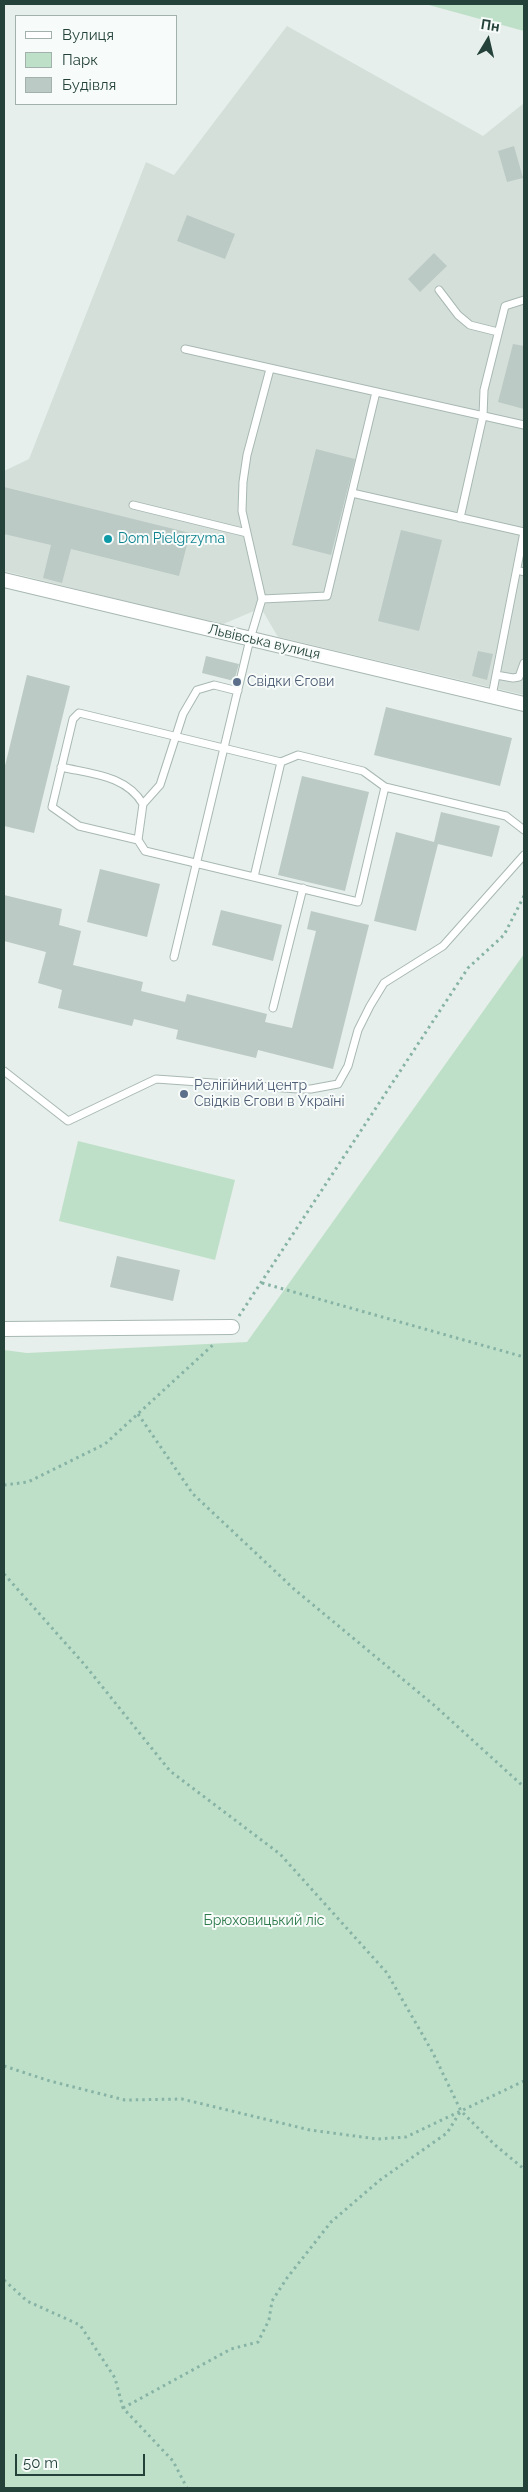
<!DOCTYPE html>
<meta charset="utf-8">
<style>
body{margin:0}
#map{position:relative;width:528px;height:2492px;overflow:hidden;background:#e6efeb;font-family:Raleway,sans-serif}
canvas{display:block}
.frame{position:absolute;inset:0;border:5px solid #24423a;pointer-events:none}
.legend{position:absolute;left:15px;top:15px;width:162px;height:90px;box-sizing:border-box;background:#f7fbf9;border:1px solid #a3b1ad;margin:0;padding:6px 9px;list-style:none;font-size:15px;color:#24423a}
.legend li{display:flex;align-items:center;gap:10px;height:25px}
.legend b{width:25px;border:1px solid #a3b1ad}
.north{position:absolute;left:463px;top:15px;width:50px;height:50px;-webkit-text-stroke:4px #f7fbf9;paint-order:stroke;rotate:9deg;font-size:14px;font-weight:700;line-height:20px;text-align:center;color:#24423a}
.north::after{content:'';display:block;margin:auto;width:18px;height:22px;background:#24423a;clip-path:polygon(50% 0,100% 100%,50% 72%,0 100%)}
.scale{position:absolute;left:15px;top:2454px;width:130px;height:22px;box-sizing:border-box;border:2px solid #24423a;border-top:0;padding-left:6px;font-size:15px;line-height:18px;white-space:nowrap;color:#24423a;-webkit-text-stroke:4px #f7fbf9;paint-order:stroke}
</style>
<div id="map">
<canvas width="528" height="2492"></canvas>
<div class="frame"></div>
<ul class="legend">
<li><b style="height:6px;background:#fff"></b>Вулиця</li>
<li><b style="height:14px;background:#bfe0c8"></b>Парк</li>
<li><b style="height:14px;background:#bbcac4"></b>Будівля</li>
</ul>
<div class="north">Пн</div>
<div class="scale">50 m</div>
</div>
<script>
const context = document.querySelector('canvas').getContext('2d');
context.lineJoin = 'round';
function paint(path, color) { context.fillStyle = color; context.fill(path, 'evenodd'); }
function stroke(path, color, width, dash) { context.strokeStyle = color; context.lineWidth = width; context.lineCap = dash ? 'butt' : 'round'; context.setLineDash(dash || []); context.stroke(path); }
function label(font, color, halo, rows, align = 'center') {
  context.font = font + ' Raleway,sans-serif'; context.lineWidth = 4; context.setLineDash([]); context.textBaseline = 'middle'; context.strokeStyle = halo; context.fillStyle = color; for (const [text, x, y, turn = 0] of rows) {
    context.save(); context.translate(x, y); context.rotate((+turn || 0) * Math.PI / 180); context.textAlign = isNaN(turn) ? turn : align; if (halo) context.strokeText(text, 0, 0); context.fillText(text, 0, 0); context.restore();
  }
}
paint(new Path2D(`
 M287 26 483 136 524 103V695L278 637 261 608 221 625 4 571V471L29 459 146 162 174 175Z`), '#d4dfda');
paint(new Path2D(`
 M425 4H524V31Z
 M524 954V2488H4V1350L27 1353 247 1342Z
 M78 1141 235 1180 215 1260 59 1221Z`), '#bfe0c8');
paint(new Path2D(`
 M514 146 523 178 507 182 498 151Z
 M187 215 235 234 225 259 177 241Z
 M434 253 447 266 420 292 408 279Z
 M513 344 524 346V409L498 402Z
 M316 449 355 459 331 555 292 545Z
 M4 487 190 533 179 576 71 549 62 583 43 578 51 545 4 534Z
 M401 530 442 540 419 631 378 621Z
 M478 651 493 654 487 680 472 676Z
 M206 656 239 664 234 681 202 673Z
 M27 675 70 686 34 833 4 826V770Z
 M386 707 512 738 500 786 374 755Z
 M302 776 369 792 345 891 278 875Z
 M441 812 500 826 492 857 438 844 416 931 374 921 396 832 434 842Z
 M100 869 160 884 147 937 87 922Z
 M4 895 62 909 59 925 81 931 73 965 143 982 141 991 185 1002 187 994 267 1014 265 1022 292 1028 316 931 307 929 311 911 369 925 333 1069 258 1050 256 1058 176 1039 178 1030 134 1019 132 1026 58 1008 62 990 38 983 46 952 4 941Z
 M221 910 282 925 273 961 212 945Z
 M117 1256 180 1270 173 1301 110 1287Z`), '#bbcac4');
const lane = new Path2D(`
 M439 290 458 315 470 325 498 332
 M185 349 524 425
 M352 493 524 532
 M133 505 247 533
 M460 518 483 416 484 390 505 306 524 300
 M524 532 496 675 513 678 519 677 524 663
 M517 570 524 572
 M262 599 327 596 376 392
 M238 691 214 685 197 690 183 714 160 785 143 804 138 840 145 851 358 902 385 787
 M492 696 496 675
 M61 767C91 774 126 775 143 804
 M138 840 79 826 52 807 73 719 79 713 281 762 298 755 363 771 385 787 506 816 524 830
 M254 877 281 762
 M174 957 250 639 262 599 242 511 243 482 247 455 270 369
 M273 1008 303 888
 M4 1071 68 1121 156 1079 298 1089H311L338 1084 348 1066 358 1030 370 1006 384 983 443 946 524 855`);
const street = new Path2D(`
 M4 580 524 704
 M4 1329 232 1327`);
stroke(lane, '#a8b8b2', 9);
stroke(street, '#a8b8b2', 16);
stroke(new Path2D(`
 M262 1283 524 1357
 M239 1316 468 968 504 935 524 896
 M138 1414 193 1494 294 1589 435 1706 524 1787
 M4 1485 28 1482 105 1444 215 1343
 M4 1574 84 1664 170 1771 280 1854 387 1973 433 2053 461 2111 495 2145 524 2169
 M4 2066 50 2081 125 2100 182 2099 310 2130 377 2139 406 2137 524 2081
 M4 2280 27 2301 80 2325 115 2378 123 2408 173 2461 187 2488
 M123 2408 231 2349 258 2342 269 2320 272 2301 287 2278 331 2222 380 2180 447 2133 460 2112`), '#86b3a5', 3, [2.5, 4]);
stroke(lane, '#fff', 7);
stroke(street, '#fff', 14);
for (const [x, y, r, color] of [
 [108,539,5,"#0f9aa8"],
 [237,682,5,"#5c6f8a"],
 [184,1094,5,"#5c6f8a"]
]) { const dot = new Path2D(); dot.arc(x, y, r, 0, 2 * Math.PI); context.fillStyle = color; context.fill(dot); stroke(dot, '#f7fbf9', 2); }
label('14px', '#0d838f', '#f7fbf9', [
 ["Dom Pielgrzyma",118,539]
], 'left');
label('14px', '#24423a', '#f7fbf9', [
 ["Львівська вулиця",264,642,13]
]);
label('14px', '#4e5e75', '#f7fbf9', [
 ["Свідки Єгови",247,682],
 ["Релігійний центр",194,1086],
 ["Свідків Єгови в Україні",194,1102]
], 'left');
label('14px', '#2d7a4b', '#f7fbf9', [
 ["Брюховицький ліс",264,1921]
]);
</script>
